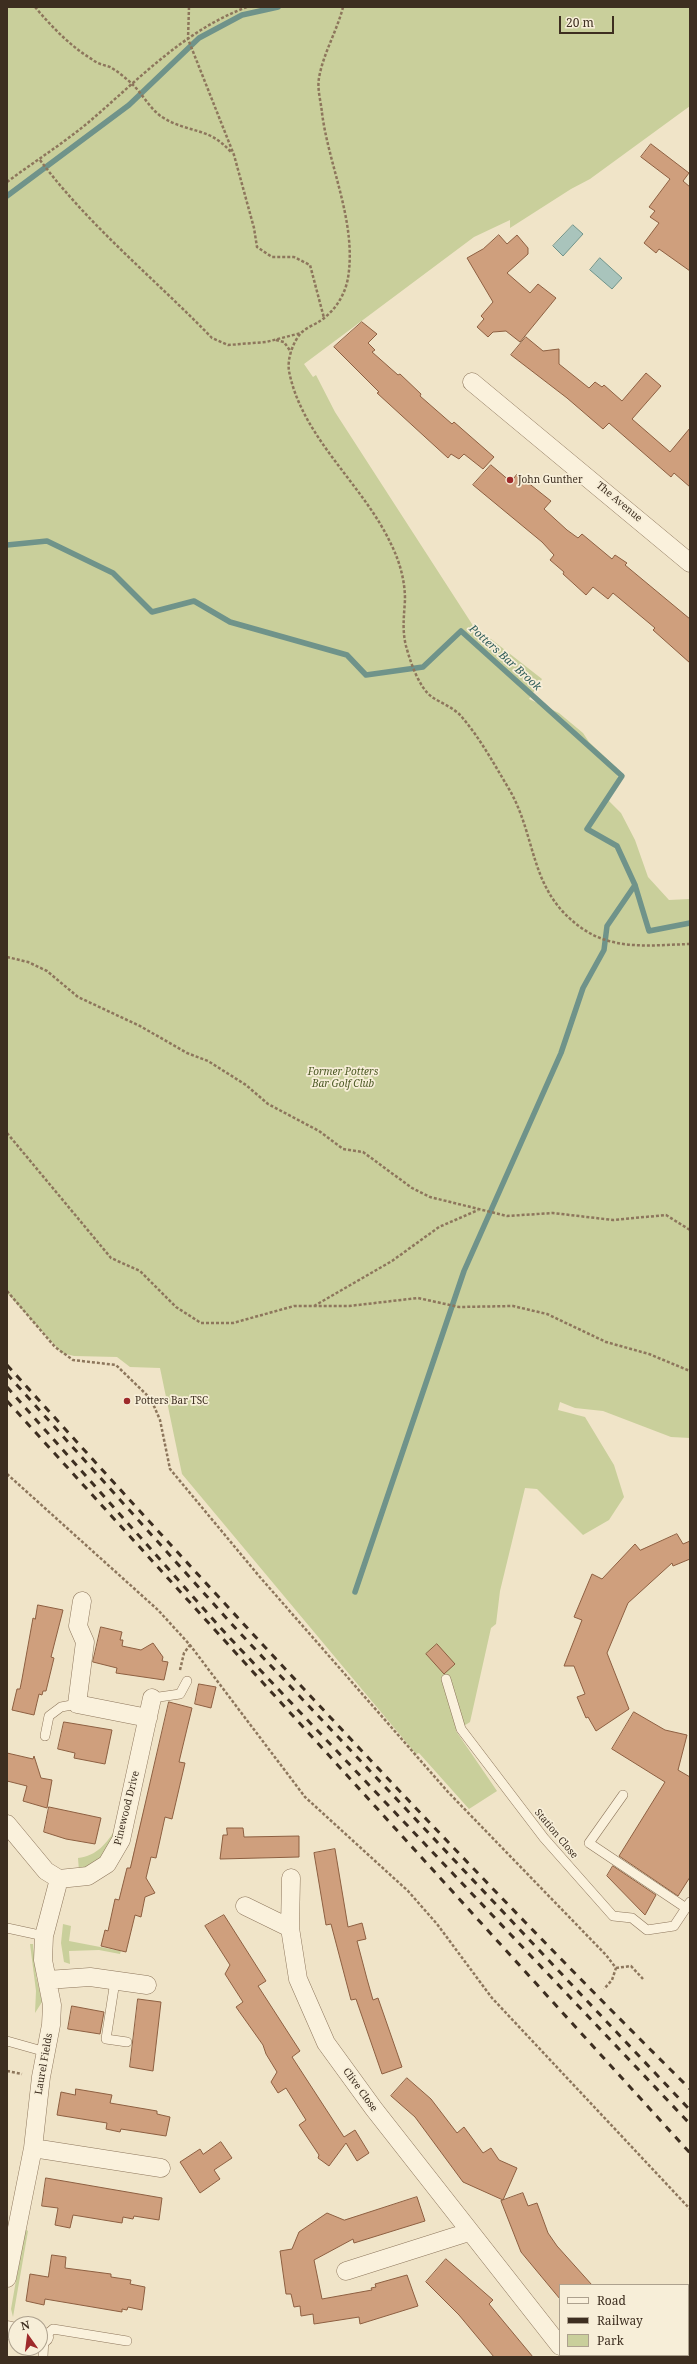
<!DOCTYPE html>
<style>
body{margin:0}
#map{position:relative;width:697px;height:2364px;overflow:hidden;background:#f0e4c8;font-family:"Noto Serif",serif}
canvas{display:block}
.frame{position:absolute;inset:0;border:8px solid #3d2e20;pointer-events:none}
.legend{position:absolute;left:559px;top:2284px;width:130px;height:72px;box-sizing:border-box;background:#f7eed8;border:1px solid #ada18e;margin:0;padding:5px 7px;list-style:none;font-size:12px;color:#3d2e20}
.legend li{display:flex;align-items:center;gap:8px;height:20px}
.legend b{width:20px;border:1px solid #ada18e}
.north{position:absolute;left:8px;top:2316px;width:40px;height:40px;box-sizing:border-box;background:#f7eed8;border:1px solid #ada18e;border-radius:50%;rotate:346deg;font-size:11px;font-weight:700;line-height:16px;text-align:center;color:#3d2e20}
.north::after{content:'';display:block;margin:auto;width:14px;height:18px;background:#9e2a2b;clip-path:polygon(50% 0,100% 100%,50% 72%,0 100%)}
.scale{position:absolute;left:559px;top:16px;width:55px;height:18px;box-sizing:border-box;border:2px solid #3d2e20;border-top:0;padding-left:5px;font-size:12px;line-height:14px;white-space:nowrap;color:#3d2e20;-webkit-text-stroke:3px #f7eed8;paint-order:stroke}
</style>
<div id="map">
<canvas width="697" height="2364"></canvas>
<div class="frame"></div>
<ul class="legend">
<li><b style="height:5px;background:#faf1dc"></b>Road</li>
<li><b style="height:5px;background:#3d2e20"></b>Railway</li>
<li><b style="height:11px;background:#c9cf9b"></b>Park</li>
</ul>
<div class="north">N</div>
<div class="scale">20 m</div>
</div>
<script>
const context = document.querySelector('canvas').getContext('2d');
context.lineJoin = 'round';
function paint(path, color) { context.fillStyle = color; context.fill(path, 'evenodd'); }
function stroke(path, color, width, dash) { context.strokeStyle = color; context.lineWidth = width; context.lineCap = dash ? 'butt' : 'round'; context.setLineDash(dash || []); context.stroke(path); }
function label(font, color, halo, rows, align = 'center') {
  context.font = font + ' "Noto Serif",serif'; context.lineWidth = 3.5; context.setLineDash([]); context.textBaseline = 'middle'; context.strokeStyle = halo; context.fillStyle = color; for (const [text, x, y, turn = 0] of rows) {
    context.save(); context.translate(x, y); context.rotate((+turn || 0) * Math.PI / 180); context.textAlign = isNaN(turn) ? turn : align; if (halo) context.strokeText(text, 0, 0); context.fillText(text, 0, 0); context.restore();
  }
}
paint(new Path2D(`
 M7 7H690V106L590 179 571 189 510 228V220L474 237 304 364 313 377 316 375 335 412 481 638 491 639 542 679 529 699 559 713 583 733 589 742 617 768 618 779 609 801 621 813 635 840 648 877 669 900 690 899V1438L671 1437 603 1411 575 1408 560 1402 558 1410 585 1417 614 1465 624 1497 609 1520 583 1535 537 1489 525 1488 500 1591 496 1624 491 1628 470 1722 456 1731 497 1791 469 1809 419 1753 416 1754 182 1474 160 1368 130 1367 117 1357 74 1356 62 1353 7 1293Z
 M116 1828 106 1856 79 1871 78 1858C97 1856 107 1843 116 1828Z
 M63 1924 71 1926 69 1941 121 1951 120 1954 99 1950 69 1951 70 1964 64 1962 61 1943Z
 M30 1944H33L36 1975 42 2002 35 2013 36 1991Z
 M25 2229 28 2231 13 2317 11 2309Z`), '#c9cf9b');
const water = new Path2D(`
 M573 225 583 234 563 256 553 246Z
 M600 258 622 278 612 289 590 270Z`);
paint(water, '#a9c4bc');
stroke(water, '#6f938a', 1);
stroke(new Path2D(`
 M7 196 129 105 199 38 242 15 278 7
 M7 545 47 541 113 573 152 612 194 601 230 622 347 655 366 675 423 667 461 631 622 776 587 829 617 846 635 885 649 931 690 923
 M355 1592 464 1271 561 1053 583 988 604 950 607 926 635 885`), '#6f938a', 5.5);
const building = new Path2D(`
 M651 144 689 173 683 181 690 187V271L659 249 656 253 644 243 659 223 650 217 655 211 649 207 670 179 641 157Z
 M499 235 507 244 517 235 528 248V254L507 273 530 293 538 284 556 298 520 342 506 331 493 332 488 337 477 327 484 319 481 316 493 302 467 258 483 249Z
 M362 322 377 334 368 343 375 350 372 352 398 375 400 374 421 394 420 396 452 424 454 422 494 457 483 469 464 454 459 459 451 454 448 458 377 393 379 392 334 347Z
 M526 337 543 351 559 349V364L589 388 595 382 602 387 604 385 622 401 646 373 661 386 632 419 670 452 690 428V487L674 473 671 477 609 423 603 429 567 398 511 355Z
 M491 465 511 482 517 474 551 501 544 509 567 530 578 538 582 534 612 559 615 555 627 563 625 565 690 619V663L653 630 655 628 613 593 608 599 593 587 586 595 563 574 564 572 550 560 554 555 542 542 473 485Z
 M677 1534 683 1544 690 1541V1559L673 1566 672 1563 628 1603 607 1653 629 1709 596 1731 588 1717 586 1718 577 1697 585 1694 574 1666H564L582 1620 574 1617 592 1574 602 1579 635 1544 640 1550Z
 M38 1605 63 1610 51 1657 54 1658 46 1691H43L42 1695 39 1694 34 1715 12 1710 17 1689H20L22 1679 33 1618 35 1619Z
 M101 1627 122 1632 120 1640H123L122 1646 141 1650 153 1643 163 1657 162 1661 168 1662 164 1680 116 1673 117 1668 93 1662Z
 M437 1644 455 1664 444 1674 426 1654Z
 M199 1684 216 1687 211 1708 195 1704Z
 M169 1702 192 1708 179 1762 185 1763 172 1819 165 1817 156 1858 151 1857 146 1878 155 1893 145 1897 141 1917 135 1915 126 1952 101 1946 105 1930 108 1931 115 1899 119 1900 127 1868H130Z
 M634 1712 665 1730 687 1735 678 1770 690 1777V1877L678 1896 619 1856 665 1782 612 1749Z
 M64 1722 112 1730 105 1764 74 1758 75 1753 58 1749Z
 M7 1753 33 1759 34 1756 41 1778 52 1780 47 1808 23 1801 27 1786 7 1781Z
 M49 1807 101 1818 95 1844 66 1839 44 1832Z
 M227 1828H243L244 1837 299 1836V1857L220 1859 223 1835H227Z
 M335 1849 348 1927 362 1923 366 1939 357 1941 367 1979 373 2000 378 1998 402 2067 382 2074 356 1999 351 2000 331 1924 326 1925 314 1853Z
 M613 1866 656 1895 645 1915 607 1876Z
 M224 1915 266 1981 258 1986 300 2051 292 2057 344 2137 355 2130 369 2153 357 2161 346 2143 329 2166 318 2158 319 2155 299 2125 306 2120 286 2088 278 2093 271 2082 277 2072 266 2054 263 2045 236 2007 243 2002 225 1974 230 1965 205 1926Z
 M138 1999 161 2002 153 2071 130 2067Z
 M72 2006 104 2012 100 2034 68 2029Z
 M407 2078 431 2099 457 2133 464 2127 483 2153 491 2148 499 2160 517 2168 503 2200 463 2182 415 2117 391 2096Z
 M76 2089 112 2095 110 2103 157 2111V2114L170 2117 166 2136 121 2129 120 2132 106 2129 107 2123 57 2115 61 2092 75 2095Z
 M221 2142 232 2158 214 2170 220 2179 200 2193 180 2162 200 2149 203 2154Z
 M46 2178 162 2198 159 2220 134 2216 133 2219 123 2217 122 2223 73 2215 70 2228 55 2225 58 2208 42 2206Z
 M523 2193 528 2206 537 2203 548 2233 557 2246 592 2285H560V2299L521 2252 501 2201Z
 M417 2197 425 2221 354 2243 353 2239 314 2260 322 2299 372 2290 371 2288 376 2287 375 2284 407 2275 418 2306 360 2324 359 2317 314 2324 313 2314 301 2316 300 2306 294 2307 291 2294H286L280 2251 292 2249 299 2232 327 2213 344 2220Z
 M52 2255 66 2257 65 2268 111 2274V2277L131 2280 130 2284 145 2287 142 2310 128 2307 127 2310 122 2309V2312L45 2299 44 2305 26 2301 30 2274 48 2277Z
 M446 2259 493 2300 489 2304 533 2357H494L459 2315 426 2282Z`);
paint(building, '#cf9f7d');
stroke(building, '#8d5f41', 1);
const service = new Path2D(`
 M446 1679 461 1729 544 1838 613 1916 632 1918 647 1930 674 1926 690 1902
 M152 1698 180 1694 187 1681
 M45 1736 49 1716 61 1707 77 1704
 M623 1795 589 1843 686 1908
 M7 1928 44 1936
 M115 1981 106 2039 127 2042
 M7 2041 46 2052
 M43 2357 44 2337 53 2329 127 2341`);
const minor = new Path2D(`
 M472 382 690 563
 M82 1601 78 1626 85 1642 77 1704 148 1718
 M7 1824 46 1871 59 1879 88 1876 107 1864 121 1840 152 1698
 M245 1906 290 1928 298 1979 326 2043 374 2109 560 2346
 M290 1928 291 1878
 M47 1980 90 1977 147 1985
 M33 2148 161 2168
 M346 2271 469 2232
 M7 2278 33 2148 41 2077 51 2025 52 2005 43 1960 44 1936 59 1879
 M7 2330 16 2332
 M40 2336 44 2337`);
stroke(service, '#8d765c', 10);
stroke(minor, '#8d765c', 19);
stroke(new Path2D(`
 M35 7C52 27 70 46 93 60 98 64 104 65 110 67 117 71 126 78 132 84 142 93 150 109 162 117 189 134 208 126 231 152
 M189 7 188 39 234 155 254 228 257 247 272 257H294L310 265 324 318
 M343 7C337 31 323 54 319 78 317 89 321 102 322 113 329 167 357 223 348 278 345 295 335 311 320 321 314 325 306 328 301 333 293 342 287 359 289 371 302 438 363 484 391 544 400 562 405 581 405 600 404 616 402 630 406 646 410 661 419 688 432 697 441 703 454 708 461 716 480 738 494 764 509 789 538 839 528 891 583 929 615 951 654 945 690 944
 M40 160C90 227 154 278 212 338L228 345 266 342 301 333
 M7 182C35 161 64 143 90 121 139 79 185 30 247 7
 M276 340 284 342 291 352
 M7 957 28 962 47 971 78 997 140 1026 187 1053 208 1061 246 1085 268 1104 319 1131 343 1149 363 1152 412 1188 430 1197 507 1216 553 1213 613 1220 666 1215 690 1230
 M7 1133 111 1258 140 1271 176 1307 201 1323H233L294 1306H349L418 1298 459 1307 513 1306 547 1314 606 1342 649 1354 690 1371
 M7 1291 55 1347 73 1360 116 1365 151 1399 160 1420 170 1469 259 1576 448 1792 606 1955 616 1968 612 1980 604 1989
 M314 1306 392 1261 439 1227 478 1210
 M7 1474 158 1610 190 1645 305 1797 408 1891 437 1924 492 1998 690 2209
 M180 1670 184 1653 190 1645
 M616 1968 631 1966 643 1979
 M7 2071 22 2074`), '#8d765c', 2.5, [3, 2]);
stroke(service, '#faf1dc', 9);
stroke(minor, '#faf1dc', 18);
stroke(new Path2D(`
 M7 1365C230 1611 454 1855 690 2089
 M7 1374 238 1631 690 2110
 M7 1387 227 1635 690 2124
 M7 1401 690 2153`), '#3d2e20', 3, [7, 7]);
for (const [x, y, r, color] of [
 [510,480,4,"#9e2a2b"],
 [127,1401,4,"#9e2a2b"]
]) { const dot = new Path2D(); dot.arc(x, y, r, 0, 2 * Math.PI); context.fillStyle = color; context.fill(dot); stroke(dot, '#f7eed8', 1.5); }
label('10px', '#3d2e20', '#f7eed8', [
 ["John Gunther",518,480],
 ["Potters Bar TSC",135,1401]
], 'left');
label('10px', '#3d2e20', '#f7eed8', [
 ["The Avenue",619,502,40],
 ["Pinewood Drive",127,1808,-76],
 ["Station Close",556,1834,50],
 ["Laurel Fields",44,2064,-80],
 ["Clive Close",360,2090,54]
]);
label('italic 10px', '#4d5a26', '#f7eed8', [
 ["Former Potters",343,1072],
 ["Bar Golf Club",343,1084]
]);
label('italic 11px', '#2f5d5a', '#f7eed8', [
 ["Potters Bar Brook",505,658,42]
]);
</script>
